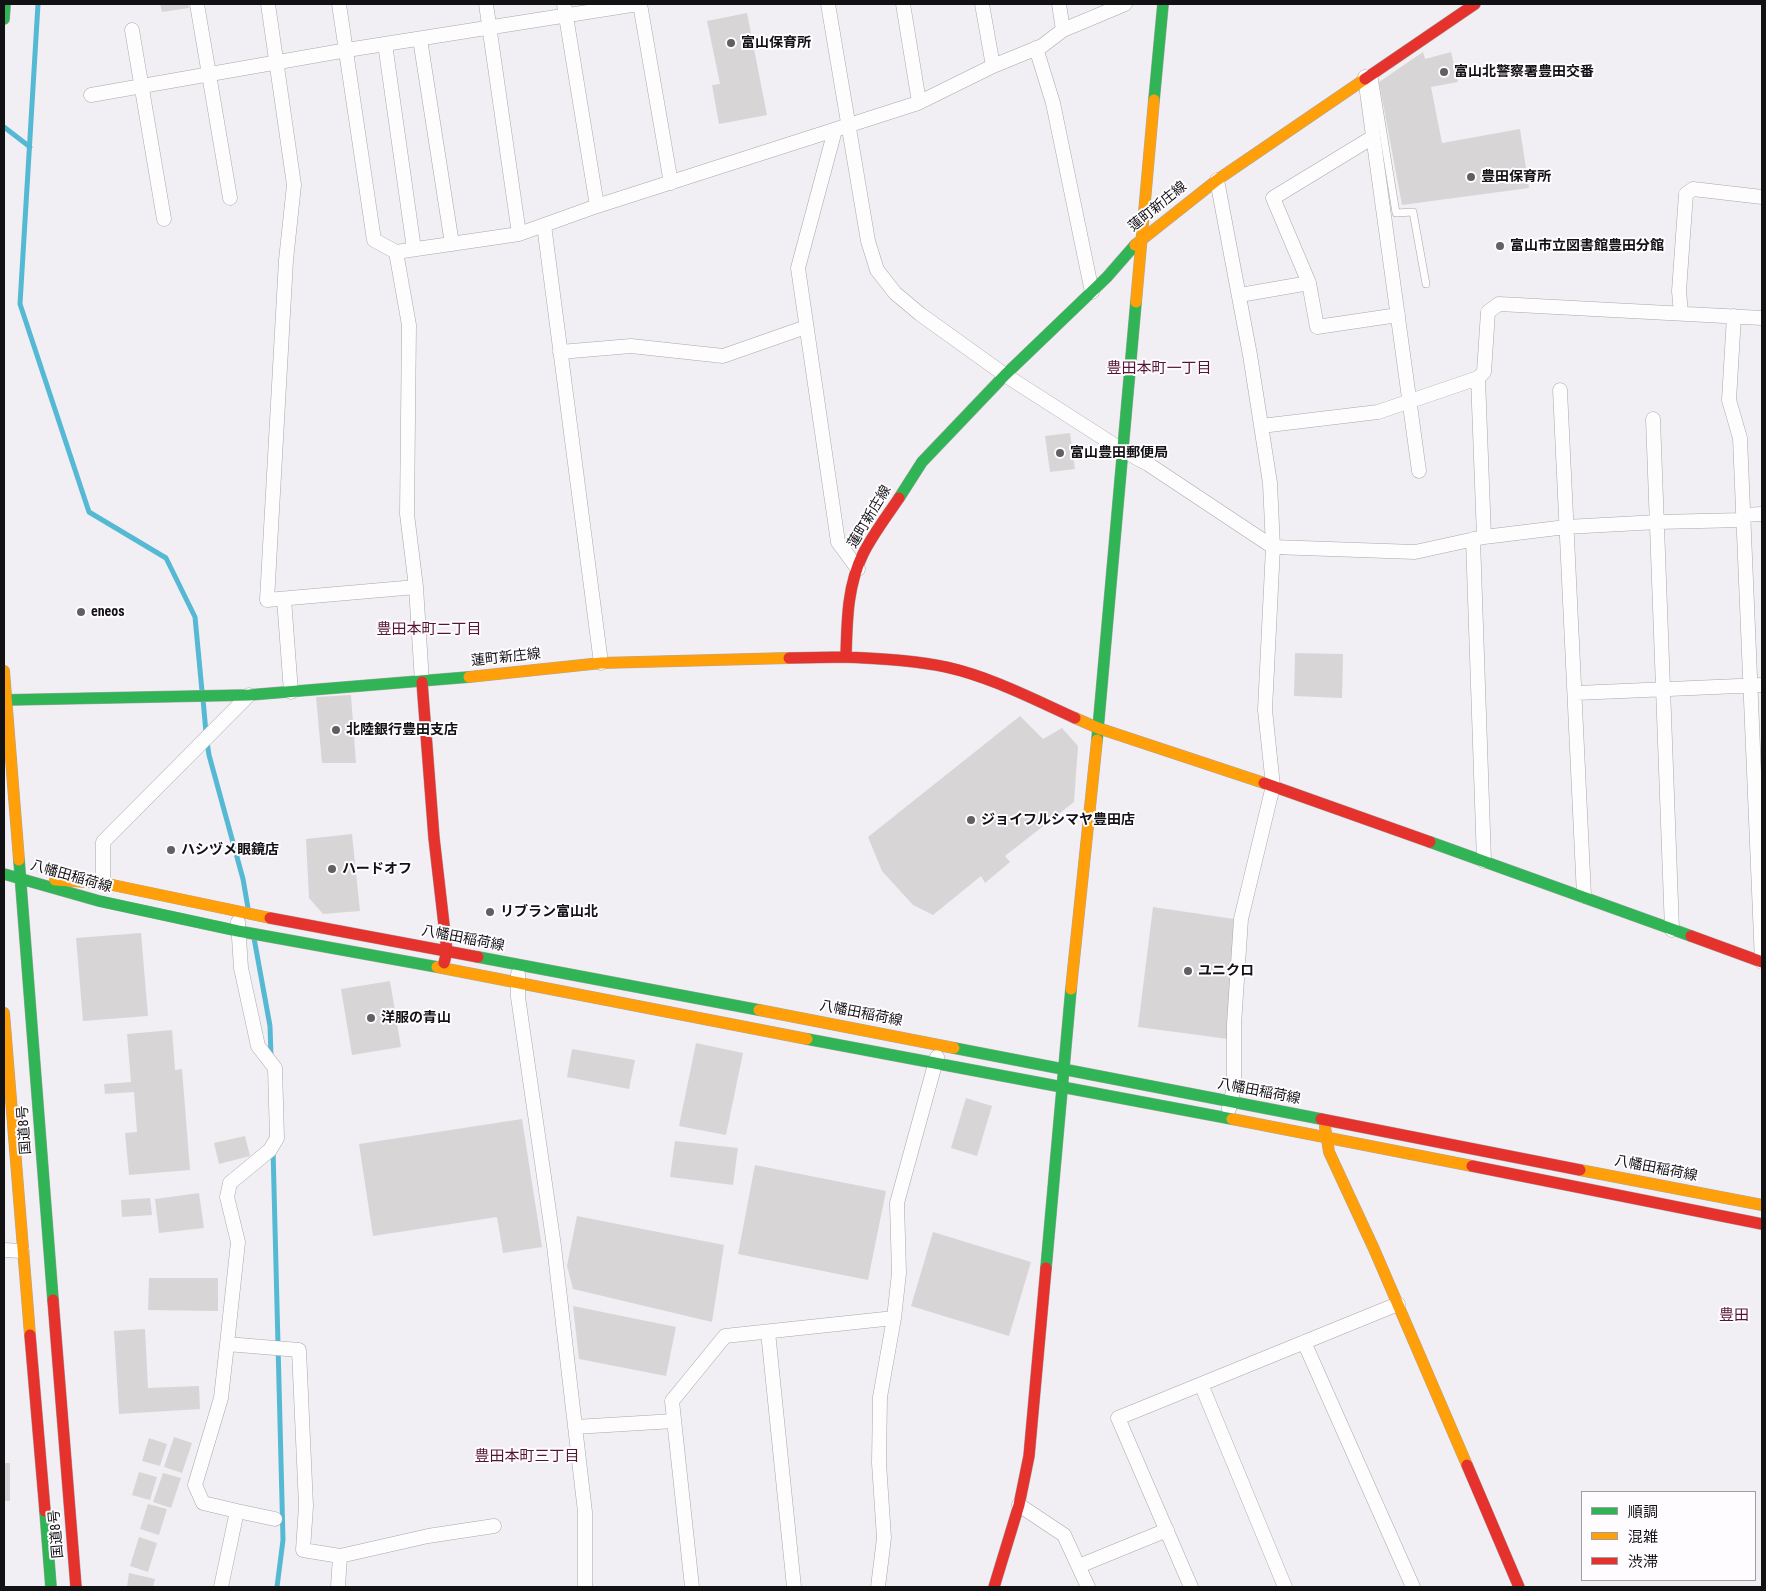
<!DOCTYPE html>
<meta charset="utf-8">
<style>
body{margin:0}
#map{position:relative;width:1766px;height:1591px;overflow:hidden;background:#f2eff4;font-family:"Roboto Condensed","Noto Sans JP",sans-serif}
canvas{display:block}
.frame{position:absolute;inset:0;border:5px solid #121113;pointer-events:none}
.legend{position:absolute;left:1581px;top:1491px;width:175px;height:90px;box-sizing:border-box;background:#fefcff;border:1px solid #a09ea1;margin:0;padding:6px 9px;list-style:none;font-size:15px;color:#121113}
.legend li{display:flex;align-items:center;gap:10px;height:25px}
.legend b{width:25px;border:1px solid #a09ea1}
</style>
<div id="map">
<canvas width="1766" height="1591"></canvas>
<div class="frame"></div>
<ul class="legend">
<li><b style="height:6px;background:#30b455"></b>順調</li>
<li><b style="height:6px;background:#ff9f0a"></b>混雑</li>
<li><b style="height:6px;background:#e5322d"></b>渋滞</li>
</ul>
</div>
<script>
const context = document.querySelector('canvas').getContext('2d');
context.lineJoin = 'round';
function stroke(path, color, width, dash) { context.strokeStyle = color; context.lineWidth = width; context.lineCap = dash ? 'butt' : 'round'; context.setLineDash(dash || []); context.stroke(path); }
function paint(path, color) { context.fillStyle = color; context.fill(path, 'evenodd'); }
function label(font, color, halo, rows, align = 'center') {
  context.font = font + ' "Roboto Condensed","Noto Sans JP",sans-serif'; context.lineWidth = 4; context.setLineDash([]); context.textBaseline = 'middle'; context.strokeStyle = halo; context.fillStyle = color; for (const [text, x, y, turn = 0] of rows) {
    context.save(); context.translate(x, y); context.rotate((+turn || 0) * Math.PI / 180); context.textAlign = isNaN(turn) ? turn : align; if (halo) context.strokeText(text, 0, 0); context.fillText(text, 0, 0); context.restore();
  }
}
stroke(new Path2D(`
 M38 4 20 304 89 512 166 558 195 617 202 691
 M4 127 30 147
 M203 699 206 733
 M207 742 209 755 243 879 248 908
 M254 938 270 1026 271 1056
 M273 1149 283 1540 277 1587`), '#56b9d4', 5);
paint(new Path2D(`
 M160 4H188L189 8 162 12Z
 M747 13 767 115 719 124 712 85 720 84 707 21Z
 M1423 52 1425 59 1451 52 1458 82 1431 87 1442 143 1520 129 1529 188 1402 205 1379 82Z
 M1070 433 1075 469 1050 472 1045 436Z
 M1295 653 1343 654 1342 698 1294 696Z
 M351 695 356 763H322L316 697Z
 M1020 716 1043 739 1062 728 1078 746 1074 802 1005 856 1010 862 985 883 981 876 933 915 913 905 882 871 868 837Z
 M352 834 360 911 323 914 309 898 306 839Z
 M1153 907 1234 919 1228 1039 1138 1027Z
 M141 933 148 1016 83 1021 76 938Z
 M390 981 401 1047 352 1055 341 989Z
 M172 1030 175 1070 182 1069 190 1170 129 1175 125 1133 137 1132 134 1092 105 1094 104 1084 131 1082 127 1034Z
 M696 1043 743 1053 726 1135 679 1126Z
 M572 1049 635 1060 629 1089 567 1077Z
 M966 1098 992 1106 977 1156 951 1148Z
 M522 1119 542 1247 503 1253 497 1217 373 1236 359 1144Z
 M245 1136 250 1156 219 1164 214 1143Z
 M675 1141 738 1148 733 1185 670 1177Z
 M755 1165 886 1191 868 1280 738 1254Z
 M199 1193 204 1228 159 1233 155 1199Z
 M150 1198 152 1215 122 1217 121 1200Z
 M577 1216 724 1245 712 1322 573 1289 567 1266Z
 M933 1232 1031 1262 1009 1336 911 1306Z
 M149 1278H218V1311L148 1310Z
 M573 1306 676 1327 666 1376 579 1359Z
 M145 1329 148 1388 199 1386 200 1409 119 1414 114 1331Z
 M174 1437 192 1443 182 1473 164 1467Z
 M149 1438 167 1444 160 1466 142 1461Z
 M4 1463H10V1501H4Z
 M139 1472 157 1477 150 1500 132 1495Z
 M163 1473 181 1478 171 1508 153 1502Z
 M148 1504 167 1509 159 1535 140 1529Z
 M139 1537 157 1543 148 1572 130 1566Z
 M129 1573 155 1579 153 1587H127Z`), '#d8d5d7');
const lane = new Path2D(`
 M1374 77 1396 213 1413 212 1426 284`);
const street = new Path2D(`
 M197 4 230 198
 M268 4 294 185 286 260 267 600 416 587
 M339 4 374 240 396 252 519 234 597 206 918 103 993 66 1042 46 1063 30 1125 4
 M486 4 519 234
 M564 4 597 206
 M640 4 671 183
 M828 4 868 241 877 270 895 293 920 314 1005 375 1122 450 1148 464 1273 547 1415 552 1484 537 1566 527 1658 522 1743 520
 M903 4 919 102
 M982 4 993 66
 M1059 4 1063 30
 M132 30 164 219
 M420 39 452 244
 M385 44 414 249
 M1036 48 1053 103 1092 292
 M1365 77 1419 471
 M91 95 347 50 638 4
 M835 130 798 268 838 542 858 569
 M1373 137 1273 198 1309 283 1317 327 1398 315
 M1217 180 1250 355 1270 483 1273 547 1265 710 1273 786 1241 919 1234 1024V1087L1229 1109
 M544 225 601 663
 M396 252 409 325 407 514 416 587 422 682
 M1240 295 1309 283
 M1681 313 1679 291 1686 194 1693 189 1762 197
 M1734 316 1729 400 1740 438 1762 962
 M560 352 631 346 723 356 806 327
 M1478 378 1484 537
 M1560 390 1584 896
 M1653 419 1672 930
 M1261 426 1378 412 1478 378 1484 372 1488 312 1499 304 1762 318
 M1743 515 1762 514
 M1473 539 1484 861
 M284 599 291 692
 M1576 693 1762 685
 M103 883V842L249 695
 M518 974V997L554 1246 585 1512V1587
 M4 1250 22 1251
 M768 1332 794 1587
 M1304 1342 1413 1587
 M227 1344 299 1350 306 1506 303 1550 340 1556 338 1587
 M1201 1384 1285 1587
 M575 1427 674 1421
 M1019 1505 1064 1535 1088 1587
 M237 1511 275 1519
 M340 1556 428 1536 494 1526
 M1079 1566 1167 1530
 M221 1587 237 1511 203 1503 195 1485 221 1398 227 1344 238 1242 227 1197 230 1183 270 1150 277 1138 275 1068 258 1046 241 968 238 922
 M692 1587 672 1401 725 1336 894 1318
 M878 1587 884 1538 879 1463 880 1397 894 1318 899 1273 897 1203 937 1057
 M1191 1587 1118 1418 1398 1304`);
const fast = new Path2D(`
 M4 19 5 4
 M1154 100 1163 4
 M899 498 922 462 1005 375 1107 277 1135 245
 M4 700 249 695 469 677
 M1097 740 1136 302
 M1430 842 1691 936
 M19 860 53 1300
 M4 874 99 901 238 931 437 967
 M478 957 759 1010
 M807 1039 1232 1119
 M954 1048 1321 1119
 M1046 1268 1071 989
 M45 1511 51 1587`);
const slow = new Path2D(`
 M1135 245 1217 180 1365 79
 M1136 302 1154 100
 M4 671 19 860
 M469 677 601 663 789 658
 M1075 718 1098 728 1264 783
 M55 880 103 883 270 918
 M437 967 807 1039
 M1071 989 1097 740
 M759 1010 954 1048
 M4 1013 30 1335
 M1232 1119 1472 1166
 M1325 1127 1329 1152 1374 1249 1467 1465
 M1580 1170 1762 1205`);
const jam = new Path2D(`
 M1365 79 1475 4
 M846 657C879 659 913 660 946 667 991 677 1033 699 1075 718
 M789 658 846 657C847 622 847 586 863 554 873 534 887 516 899 498
 M422 682 434 838 447 951 444 963
 M1264 783 1430 842
 M270 918 478 957
 M1691 936 1762 962
 M1321 1119 1580 1170
 M1472 1166 1762 1224
 M53 1300 76 1587
 M30 1335 45 1511
 M1467 1465 1519 1587
 M994 1587 1019 1505 1029 1456 1046 1268`);
stroke(lane, '#a9a7aa', 8);
stroke(street, '#a9a7aa', 15);
stroke(fast, '#a9a7aa', 12);
stroke(slow, '#a9a7aa', 12);
stroke(jam, '#a9a7aa', 12);
stroke(lane, '#fdfdfd', 7);
stroke(street, '#fdfdfd', 14);
stroke(fast, '#30b455', 11);
stroke(slow, '#ff9f0a', 11);
stroke(jam, '#e5322d', 11);
for (const [x, y, r, color] of [
 [731,43,5,"#605f62"],
 [1444,72,5,"#605f62"],
 [1471,177,5,"#605f62"],
 [1500,246,5,"#605f62"],
 [1060,453,5,"#605f62"],
 [81,612,5,"#605f62"],
 [336,730,5,"#605f62"],
 [971,820,5,"#605f62"],
 [171,850,5,"#605f62"],
 [332,869,5,"#605f62"],
 [490,912,5,"#605f62"],
 [1188,971,5,"#605f62"],
 [371,1018,5,"#605f62"]
]) { const dot = new Path2D(); dot.arc(x, y, r, 0, 2 * Math.PI); context.fillStyle = color; context.fill(dot); stroke(dot, '#fefcff', 2); }
label('bold 14px', '#121113', '#fefcff', [
 ["富山保育所",741,43],
 ["富山北警察署豊田交番",1454,72],
 ["豊田保育所",1481,177],
 ["富山市立図書館豊田分館",1510,246],
 ["富山豊田郵便局",1070,453],
 ["eneos",91,612],
 ["北陸銀行豊田支店",346,730],
 ["ジョイフルシマヤ豊田店",981,820],
 ["ハシヅメ眼鏡店",181,850],
 ["ハードオフ",342,869],
 ["リブラン富山北",500,912],
 ["ユニクロ",1198,971],
 ["洋服の青山",381,1018]
], 'left');
label('14px', '#121113', '#fefcff', [
 ["蓮町新庄線",1158,207,-39],
 ["蓮町新庄線",870,517,-59],
 ["蓮町新庄線",506,658,-6],
 ["八幡田稲荷線",71,877,16],
 ["八幡田稲荷線",463,939,11],
 ["八幡田稲荷線",861,1014,11],
 ["八幡田稲荷線",1259,1092,11],
 ["国道8号",25,1130,-94],
 ["八幡田稲荷線",1656,1169,11],
 ["国道8号",57,1534,-95]
]);
label('15px', '#571532', '#fefcff', [
 ["豊田本町一丁目",1159,369],
 ["豊田本町二丁目",429,630],
 ["豊田",1734,1316],
 ["豊田本町三丁目",527,1457]
]);
</script>
